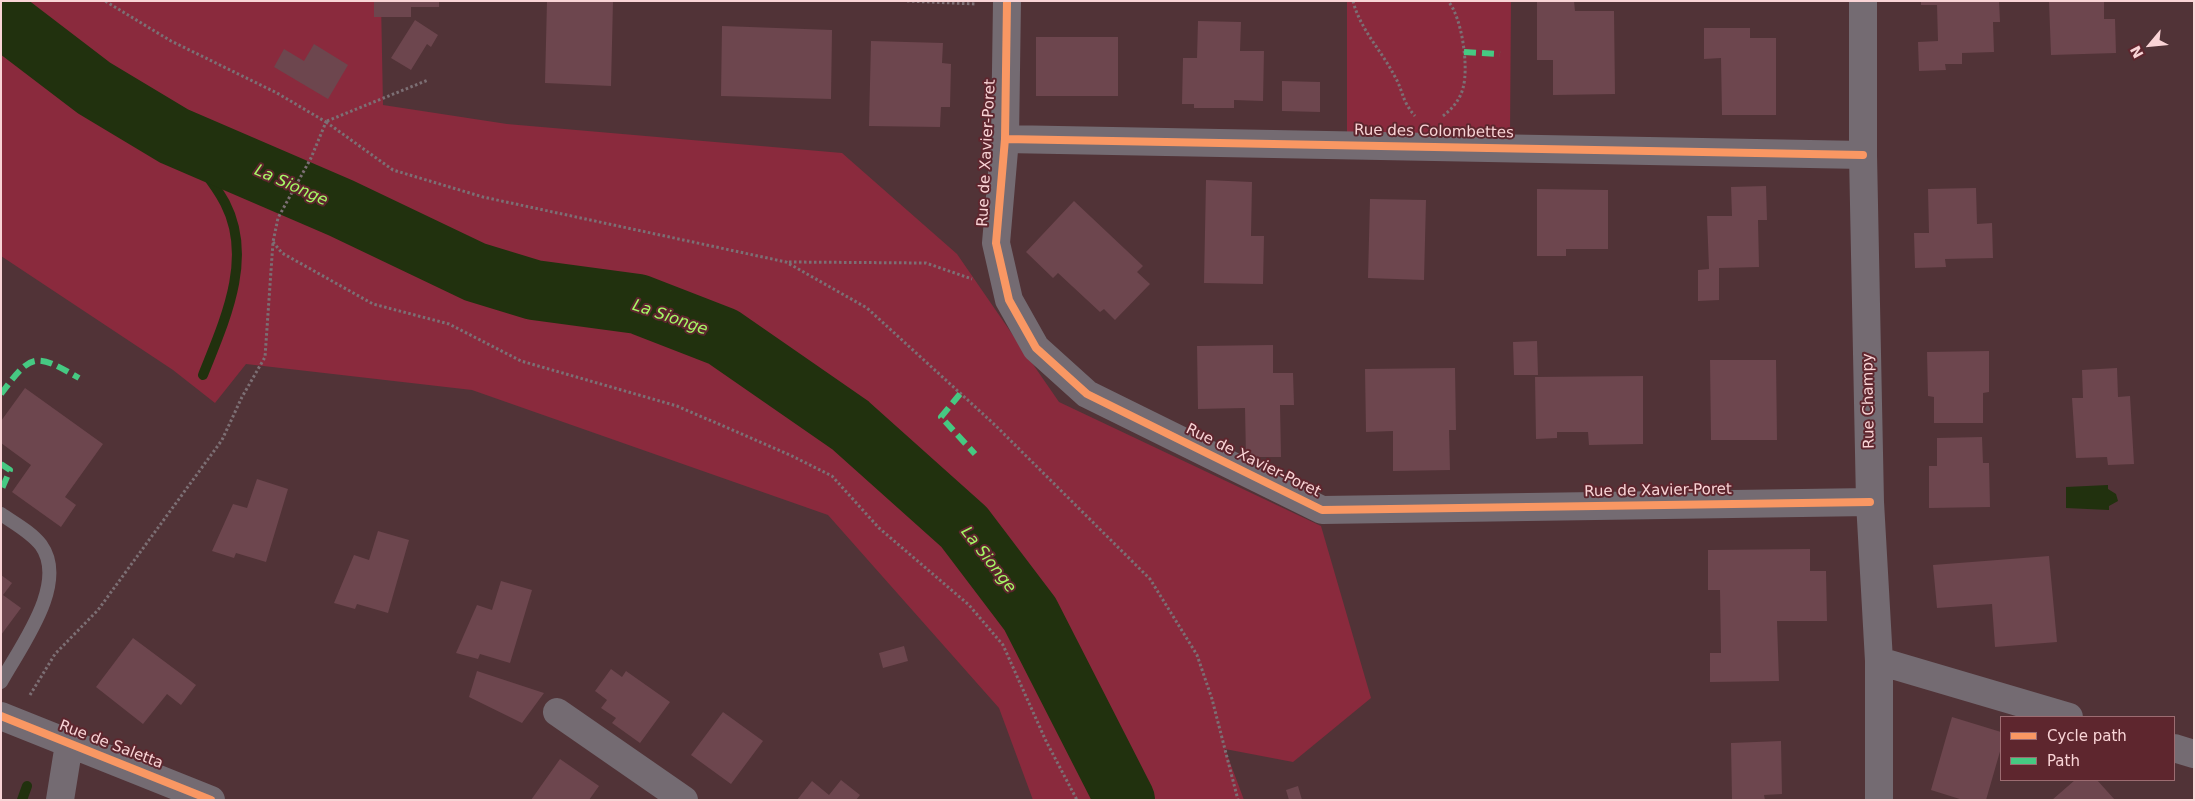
<!DOCTYPE html>
<style>
body{margin:0}
#map{position:relative;width:2195px;height:801px;overflow:hidden;background:#513337;font-family:"DejaVu Sans",sans-serif}
canvas{display:block}
.frame{position:absolute;inset:0;border:2px solid #f9d4d6;pointer-events:none}
.legend{position:absolute;left:2000px;top:716px;width:175px;height:65px;box-sizing:border-box;background:#5e262e;border:1px solid #9c6c71;margin:0;padding:6px 9px;list-style:none;font-size:15px;color:#f9d4d6}
.legend li{display:flex;align-items:center;gap:10px;height:25px}
.legend b{width:25px;border:1px solid #9c6c71}
.north{position:absolute;left:2125px;top:20px;width:50px;height:50px;-webkit-text-stroke:4px #5e262e;paint-order:stroke;rotate:242deg;font-size:14px;font-weight:700;line-height:20px;text-align:center;color:#f9d4d6}
.north::after{content:'';display:block;margin:auto;width:18px;height:22px;background:#f9d4d6;clip-path:polygon(50% 0,100% 100%,50% 72%,0 100%)}
</style>
<div id="map">
<canvas width="2195" height="801"></canvas>
<div class="frame"></div>
<ul class="legend">
<li><b style="height:6px;background:#f99763"></b>Cycle path</li>
<li><b style="height:6px;background:#46c982"></b>Path</li>
</ul>
<div class="north">N</div>
</div>
<script>
const context = document.querySelector('canvas').getContext('2d');
context.lineJoin = 'round';
function paint(path, color) { context.fillStyle = color; context.fill(path, 'evenodd'); }
function stroke(path, color, width, dash) { context.strokeStyle = color; context.lineWidth = width; context.lineCap = dash ? 'butt' : 'round'; context.setLineDash(dash || []); context.stroke(path); }
function label(font, color, halo, rows, align = 'center') {
  context.font = font + ' "DejaVu Sans",sans-serif'; context.lineWidth = 4; context.setLineDash([]); context.textBaseline = 'middle'; context.strokeStyle = halo; context.fillStyle = color; for (const [text, x, y, turn = 0] of rows) {
    context.save(); context.translate(x, y); context.rotate((+turn || 0) * Math.PI / 180); context.textAlign = isNaN(turn) ? turn : align; if (halo) context.strokeText(text, 0, 0); context.fillText(text, 0, 0); context.restore();
  }
}
paint(new Path2D(`
 M1 1H381L383 105 507 124 842 153 957 254 1059 402 1321 526 1371 698 1293 762 1225 749 1244 800H1033L999 708 828 515 472 390 246 364 215 403 173 370 1 256Z
 M1347 1H1511L1510 137 1347 134Z`), '#8a2a3d');
paint(new Path2D(`
 M2108 485V489L2116 494 2118 501 2109 506V510L2066 508V487Z`), '#21310e');
stroke(new Path2D(`
 M174 136C192 157 212 179 225 203 254 259 224 322 203 375
 M22 800 27 786`), '#21310e', 10);
stroke(new Path2D(`
 M1 17 94 88 174 136 341 208 475 272 534 290 638 304 723 337 850 425 964 527 1030 614 1125 800`), '#21310e', 60);
paint(new Path2D(`
 M374 1H439V7H411V17H374Z
 M547 1H613L611 86 545 83Z
 M1537 1H1574L1575 11H1614L1615 94 1553 95V60H1537Z
 M1921 1H1999L2000 22H1993L1994 52 1962 53V64H1945L1946 70 1919 71 1918 42 1938 41 1937 5H1921Z
 M2049 1H2104V19H2115L2116 53 2051 55Z
 M415 20 438 35 431 47 427 44 411 70 391 58Z
 M1198 21 1241 22 1240 51H1264L1263 101 1234 100V108H1194V104H1182L1183 58H1197Z
 M722 26 832 30 831 99 721 96Z
 M1704 28H1750V38H1776V115H1722L1721 58 1704 59Z
 M1036 37H1118V96H1036Z
 M871 41 943 43 942 63 951 64 950 107H941L940 127 869 126Z
 M314 44 348 65 328 99 274 67 284 49 304 61Z
 M1282 81 1320 82V112L1282 111Z
 M1206 180 1252 182 1251 236H1264L1263 284 1204 283Z
 M1766 186 1767 220H1758L1759 267 1719 268V300L1698 301V270L1709 269 1707 216H1732L1731 187Z
 M1976 188 1977 224 1992 223 1993 258 1945 259 1946 267 1915 268 1914 233H1929L1928 189Z
 M1537 189 1608 190V249H1566V256H1537Z
 M1370 199 1426 200 1424 280 1368 278Z
 M1074 201 1143 266 1137 272 1150 284 1115 320 1104 309 1100 312 1058 273 1053 278 1026 252Z
 M1537 341 1538 375H1514L1513 342Z
 M1273 345V373H1293L1294 405H1280L1281 457H1246L1245 408 1198 409 1197 346Z
 M1989 351V392L1983 393V423H1934V397L1928 396 1927 352Z
 M1710 360H1776L1777 440H1711Z
 M1455 368 1456 430H1449L1450 470 1393 471V431L1366 432 1365 369Z
 M2117 368 2118 397 2130 396 2134 464 2108 465 2107 457 2076 458 2072 398H2083L2082 370Z
 M1643 376V444L1589 445 1588 432H1557V438L1536 439 1535 377Z
 M25 388 103 444 65 497 76 505 61 527 12 492 31 465 1 443V421Z
 M1982 437 1983 463H1989L1990 507 1929 508V466H1937V438Z
 M257 479 288 489 266 562 236 553 234 558 212 551 233 504 247 508Z
 M378 531 409 540 388 613 357 604 355 609 334 603 354 555 369 560Z
 M1810 549V571H1826L1827 621H1777L1779 681 1710 682V653H1721L1720 590H1708V550Z
 M2049 556 2057 642 1995 647 1992 604 1937 608 1933 565Z
 M1 575 12 583 3 595 21 608 1 635Z
 M501 581 532 590 510 663 480 654 478 659 456 653 477 605 492 610Z
 M133 638 196 685 181 705 167 694 143 724 96 687Z
 M904 646 908 661 883 668 879 653Z
 M611 669 622 677 626 671 670 702 640 743 612 723 616 718 601 708 607 700 595 691Z
 M477 671 544 693 522 723 469 697Z
 M723 712 763 741 731 784 691 755Z
 M1952 717 2001 732V748L1986 800H1963L1931 790Z
 M1781 741 1782 794 1764 795 1765 800H1732L1731 743Z
 M560 759 599 786 589 800H531Z
 M841 780 860 795 856 800H797L812 781 829 795Z
 M2075 780H2097L2115 800H2052Z
 M1298 786 1302 800H1289L1286 790Z`), '#6d464e');
stroke(new Path2D(`
 M907 1 976 4
 M1353 1C1360 29 1381 50 1394 75 1404 92 1401 100 1415 116
 M1443 116C1452 109 1460 100 1463 88 1469 67 1462 17 1448 1
 M327 121 428 80
 M326 122 393 170 483 197 786 262 867 308 995 425 1150 579 1197 655 1212 699 1238 800
 M273 242 282 253 373 304 449 324 521 361 677 406 790 455 832 476 879 528 969 605 1003 645 1046 741 1077 800
 M789 262 926 263 972 279
 M30 695 55 654 98 610 222 440 242 397 265 357 273 242 278 218 311 158 326 122 277 93 171 41 105 1`), '#7c6f74', 3, [2.5, 2.5]);
stroke(new Path2D(`
 M1 514C14 523 31 532 41 545 69 584 20 647 1 682`), '#746b72', 14);
stroke(new Path2D(`
 M1007 1 1005 139 996 243 1009 300 1036 348 1087 394 1322 510 1870 502
 M1863 1V155L1870 502 1879 661V800
 M1005 139 1863 155
 M1879 661 2069 717
 M557 712 684 800
 M1 716 211 800
 M2174 748 2194 754
 M60 800 69 744`), '#746b72', 28);
stroke(new Path2D(`
 M1464 52 1500 54
 M1 394C32 352 35 353 79 378
 M960 394 941 417 975 454
 M1 464 10 470 1 491`), '#46c982', 6, [12, 6]);
stroke(new Path2D(`
 M1007 1 1005 139 996 243 1009 300 1036 348 1087 394 1322 510 1870 502
 M1005 139 1863 155
 M1 716 211 800`), '#f99763', 8);
label('15px', '#f9d4d6', '#5e262e', [
 ["Rue des Colombettes",1434,132,1],
 ["Rue de Xavier-Poret",987,153,-87],
 ["Rue Champy",1869,401,-91],
 ["Rue de Xavier-Poret",1253,461,26],
 ["Rue de Xavier-Poret",1658,491,-1],
 ["Rue de Saletta",111,745,21]
]);
label('italic 16px', '#a6f966', '#5e262e', [
 ["La Sionge",291,186,24],
 ["La Sionge",670,318,19],
 ["La Sionge",988,560,52]
]);
</script>
